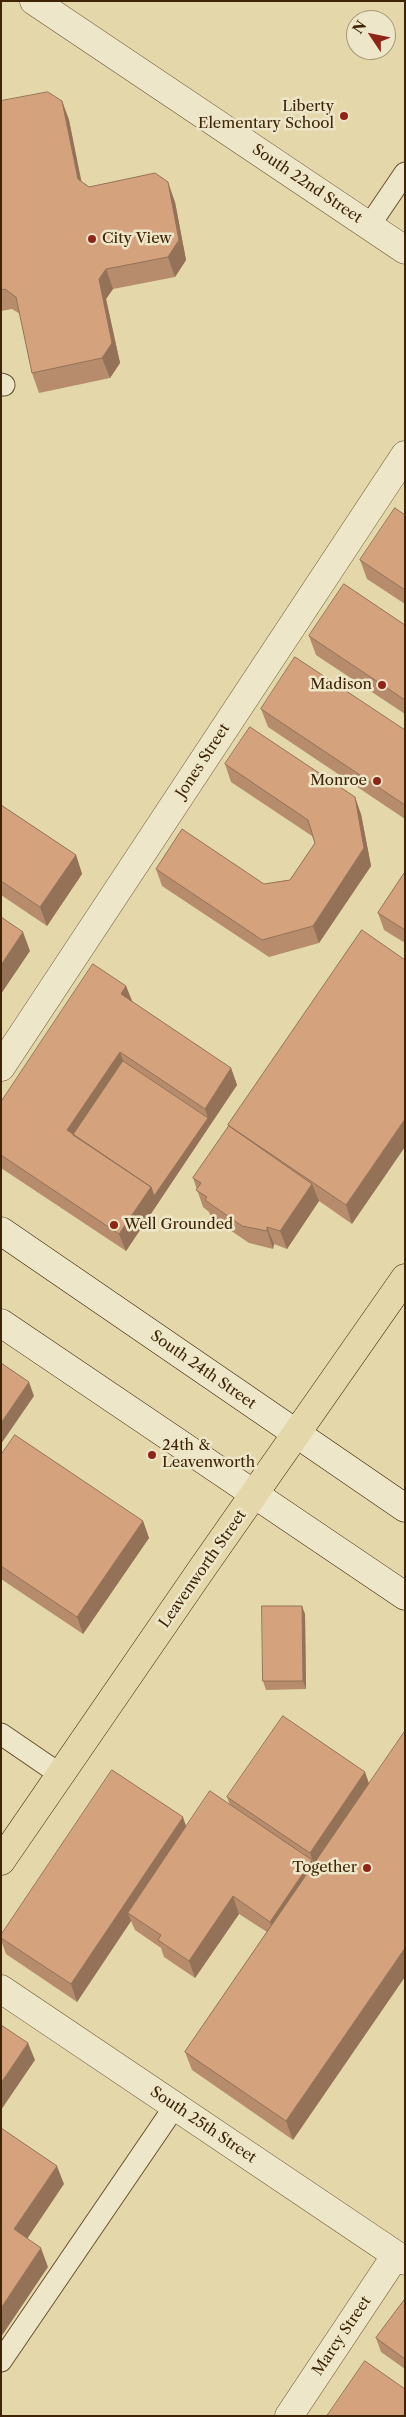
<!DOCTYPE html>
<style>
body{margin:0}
#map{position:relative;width:406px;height:2417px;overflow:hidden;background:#e4d8ab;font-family:"Libre Caslon Text",serif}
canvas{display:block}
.frame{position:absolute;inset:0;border:2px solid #3e2405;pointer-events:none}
.north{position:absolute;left:346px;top:10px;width:50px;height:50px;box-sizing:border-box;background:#ede6c8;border:1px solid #a7987a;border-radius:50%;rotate:304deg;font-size:14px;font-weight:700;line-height:20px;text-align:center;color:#3e2405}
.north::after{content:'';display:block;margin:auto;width:18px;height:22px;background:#8f2418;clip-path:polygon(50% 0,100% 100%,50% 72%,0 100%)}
</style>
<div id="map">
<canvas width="406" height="2417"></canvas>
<div class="frame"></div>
<div class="north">N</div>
</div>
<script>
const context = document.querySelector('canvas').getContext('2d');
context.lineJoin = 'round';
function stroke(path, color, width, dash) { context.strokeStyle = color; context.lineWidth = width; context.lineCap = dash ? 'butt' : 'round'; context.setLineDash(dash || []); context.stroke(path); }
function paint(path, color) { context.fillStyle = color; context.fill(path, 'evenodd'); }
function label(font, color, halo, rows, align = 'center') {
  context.font = font + ' "Libre Caslon Text",serif'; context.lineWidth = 5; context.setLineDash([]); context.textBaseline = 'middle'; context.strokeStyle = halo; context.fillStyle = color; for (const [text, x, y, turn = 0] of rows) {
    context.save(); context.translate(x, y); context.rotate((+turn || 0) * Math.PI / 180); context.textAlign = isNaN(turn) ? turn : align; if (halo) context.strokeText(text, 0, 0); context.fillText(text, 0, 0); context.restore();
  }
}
const service = new Path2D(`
 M369 226 405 173
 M1 384 4 385
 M1 1734 61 1775
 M1 2361 175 2106`);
const minor = new Path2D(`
 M34 1 405 250
 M1 1067 405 455
 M1 1989 405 2261
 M289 2416 396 2255`);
const secondary = new Path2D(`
 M1 1231 405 1508
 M1 1323 405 1596`);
const primary = new Path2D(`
 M1 1861 201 1570 405 1278`);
stroke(service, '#68512e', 23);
stroke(minor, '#68512e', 29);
stroke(secondary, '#3e2405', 29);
stroke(primary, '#3e2405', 29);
stroke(service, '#ede6c8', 21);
stroke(minor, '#ede6c8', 28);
stroke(secondary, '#ede6c8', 28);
stroke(primary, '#e4d8ab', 28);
paint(new Path2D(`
 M1 101H62L69 120 81 182 89 187 175 202 186 260 175 277 113 289 106 299 120 363 110 378 39 393 32 373 20 314 12 309 1 311Z
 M405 515V604L367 579 360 560Z
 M405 625V714L316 655 309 636Z
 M261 709 405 730V819L268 727Z
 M225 764 361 814 371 866 319 943 269 957 162 886 156 869 264 884 290 880 315 843 312 836 231 782Z
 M1 805 76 855 82 874 47 926 1 895Z
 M405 872V943L384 930 378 913Z
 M362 930 352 1224 319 1201 287 1249 274 1244 273 1249 249 1243 211 1217 209 1212 203 1207 193 1178 229 1126 228 1125Z
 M126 986 132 1002 231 1068 237 1085 126 1251 1 1168V1102Z
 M1 1455 143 1521 149 1538 83 1634 1 1579Z
 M305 1614 306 1689 266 1690 263 1681Z
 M365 1772 293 2140 192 2070 185 2052 267 1932 239 1914 195 1978 164 1957 161 1948 135 1930 131 1921 77 2002 6 1954 1 1940V1935L186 1827 230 1805 227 1797Z
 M405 2299V2369L381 2352 376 2338Z`), '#b68c6c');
paint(new Path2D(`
 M62 101 69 120 85 199 78 179Z
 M168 182 175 202 186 260 175 277 168 257Z
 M106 269 113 289 106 299 120 363 110 378 102 358 99 279Z
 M355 797 361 814 371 866 319 943 313 926Z
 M76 855 82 874 47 926 40 907Z
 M23 932 30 951 1 994V965Z
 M126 986 133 1003 121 994Z
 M120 1052 126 1069 76 1143 67 1130Z
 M231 1068 237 1085 126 1251 119 1234 151 1187 208 1118 205 1109Z
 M405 1119V1147L352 1224 346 1205Z
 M312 1184 319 1201 287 1249 280 1231Z
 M267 1227 274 1244 273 1249 267 1231Z
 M29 1382 34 1396 1 1444V1423Z
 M143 1521 149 1538 83 1634 77 1617Z
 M302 1606 305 1614 306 1689 303 1681Z
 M365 1772 371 1789 316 1870 310 1853Z
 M183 1817 189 1835 128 1913 131 1921 77 2002 71 1984Z
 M312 1860 318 1877 276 1939 270 1922Z
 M233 1896 239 1914 195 1978 189 1961Z
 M405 1948V1977L293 2140 286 2121Z
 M28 2043 35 2060 1 2110V2083Z
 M57 2166 64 2184 21 2248 14 2229Z
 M41 2248 48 2267 1 2337V2308Z`), '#947258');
const building = new Path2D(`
 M48 92 62 101 78 179 89 187 155 173 168 182 179 240 168 257 106 269 99 279 112 343 102 358 32 373 16 297 5 289 1 290V101Z
 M395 508 405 515V590L360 560Z
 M344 584 405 625V700L309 636Z
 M295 657 405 730V805L261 709Z
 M250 727 355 797 364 848 313 926 262 940 156 869 182 829 264 884 290 880 315 843 308 820 225 764Z
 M1 805 76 855 40 907 1 881Z
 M405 872V930L378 913Z
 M1 917 23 932 1 965Z
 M362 930 405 960V1119L346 1205 228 1125Z
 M93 964 126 986 121 994 231 1068 205 1109 120 1052 67 1130 151 1187 119 1234 1 1155V1102Z
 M123 1061 208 1118 154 1196 151 1187 73 1135Z
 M229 1126 312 1184 280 1231 267 1227V1231L242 1226 205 1200 207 1197 196 1190 201 1183 193 1178Z
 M1 1363 29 1382 1 1423Z
 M15 1435 143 1521 77 1617 1 1566V1455Z
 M262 1606H302L303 1681H263Z
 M283 1716 365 1772 310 1853 227 1797Z
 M405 1731V1948L286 2121 185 2052Z
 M112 1770 183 1817 71 1984 1 1938V1935Z
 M210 1791 312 1860 270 1922 233 1896 189 1961 158 1940 161 1935 128 1913Z
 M1 2025 28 2043 1 2083Z
 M1 2128 57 2166 14 2229 41 2248 1 2308Z
 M405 2299V2359L376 2338Z
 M365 2361 405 2389V2413L403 2416H327Z`);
paint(building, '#d4a37e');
stroke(building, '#947258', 1);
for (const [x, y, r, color] of [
 [344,116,5,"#8f2418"],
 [92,239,5,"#8f2418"],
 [382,685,5,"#8f2418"],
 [377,781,5,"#8f2418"],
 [114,1225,5,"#8f2418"],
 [152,1455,5,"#8f2418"],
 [367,1868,5,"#8f2418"]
]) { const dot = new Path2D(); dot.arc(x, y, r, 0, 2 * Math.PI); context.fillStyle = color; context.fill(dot); stroke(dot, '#ede6c8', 2); }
label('15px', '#3e2405', '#ede6c8', [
 ["Liberty",334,107],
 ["Elementary School",334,124],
 ["City View",102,239,"left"],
 ["Madison",372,685],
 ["Monroe",367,781],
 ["Well Grounded",124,1225,"left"],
 ["24th &",162,1446,"left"],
 ["Leavenworth",162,1463,"left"],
 ["Together",357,1868]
], 'right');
label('15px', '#3e2405', '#ede6c8', [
 ["South 22nd Street",307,184,34],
 ["Jones Street",203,761,-57],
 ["South 24th Street",203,1370,35],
 ["Leavenworth Street",203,1569,-55],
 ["South 25th Street",203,2125,34],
 ["Marcy Street",342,2336,-56]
]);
</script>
